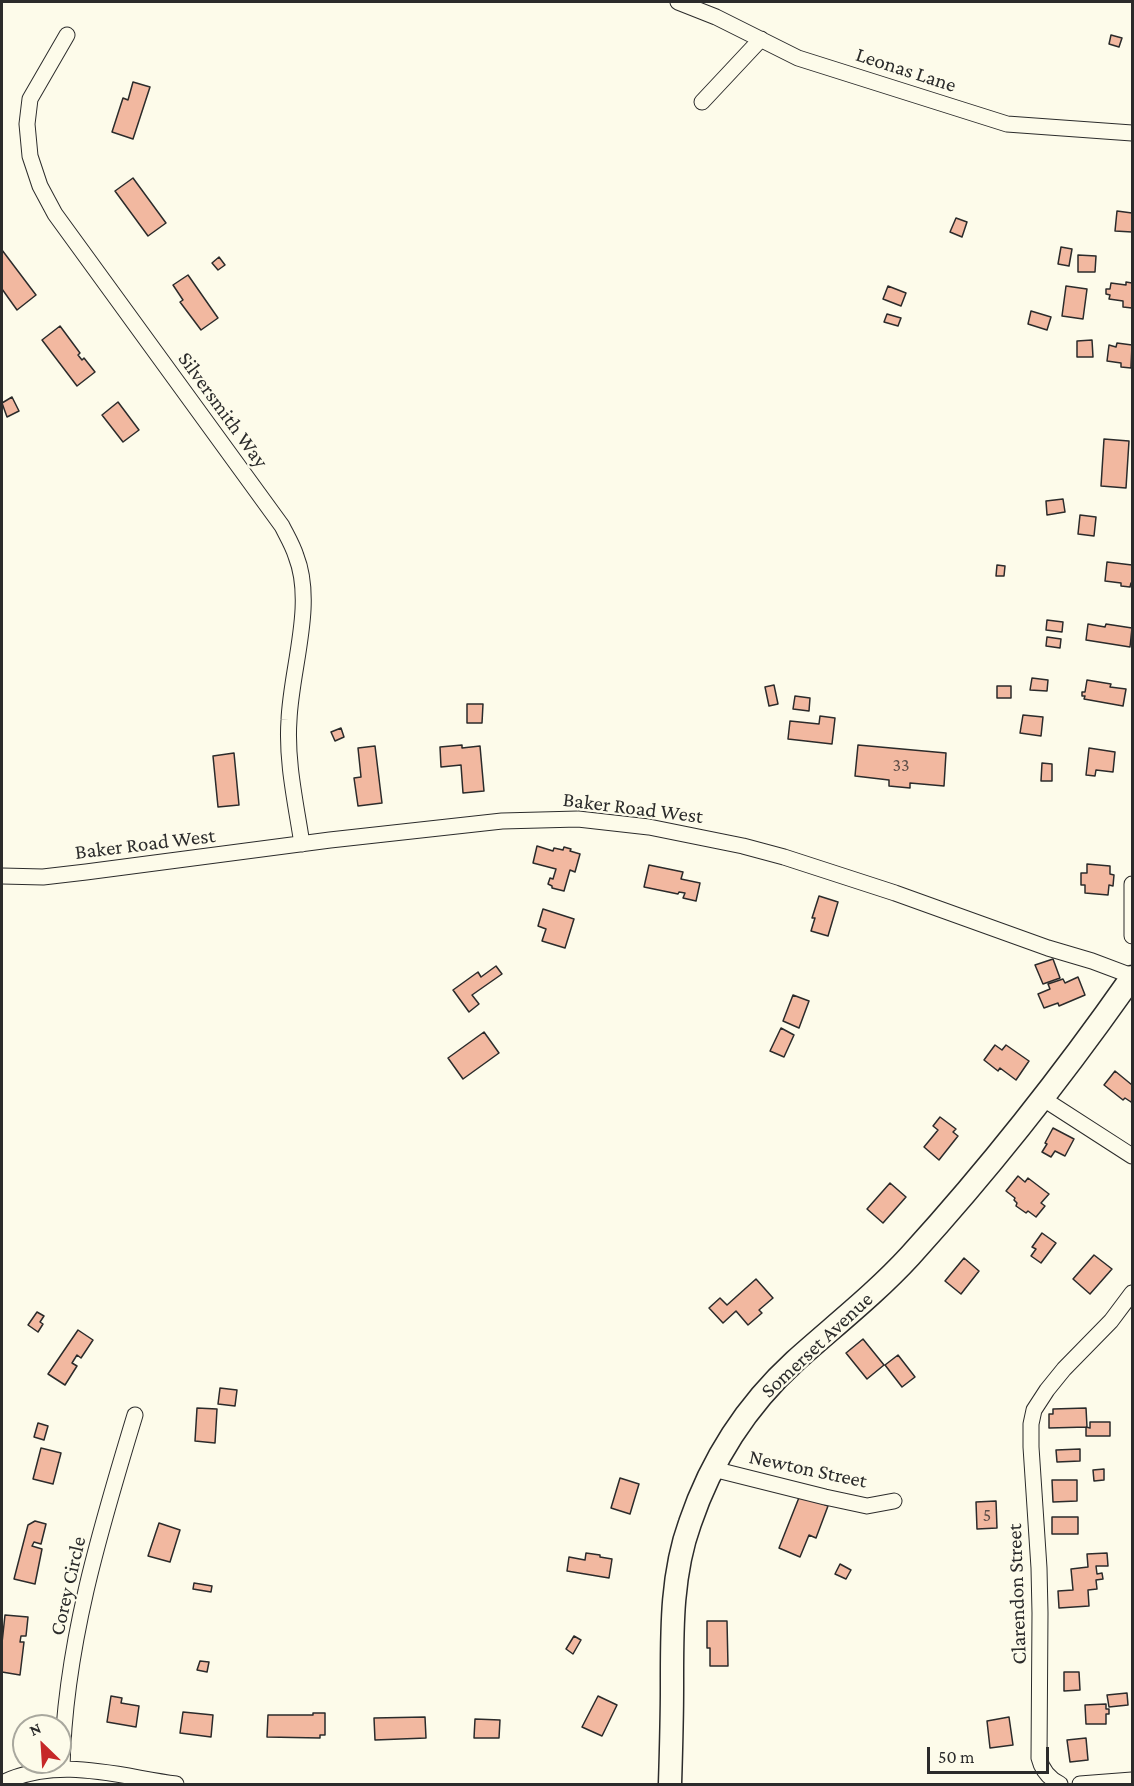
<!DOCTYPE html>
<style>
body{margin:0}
#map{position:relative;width:1134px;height:1786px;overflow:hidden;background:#fdfbea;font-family:"Crimson Pro",serif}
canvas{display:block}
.frame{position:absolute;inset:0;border:3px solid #2b2b2b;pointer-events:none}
.north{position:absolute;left:12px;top:1714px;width:60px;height:60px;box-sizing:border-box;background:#fdfbea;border:2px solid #a9a89e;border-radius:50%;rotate:335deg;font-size:16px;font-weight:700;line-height:24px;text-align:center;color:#2b2b2b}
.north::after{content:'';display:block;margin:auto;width:21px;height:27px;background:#c62828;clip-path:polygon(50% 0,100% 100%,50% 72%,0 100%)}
.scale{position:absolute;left:927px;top:1747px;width:122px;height:27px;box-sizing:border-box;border:3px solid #2b2b2b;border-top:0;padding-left:8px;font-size:18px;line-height:21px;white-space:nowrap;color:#2b2b2b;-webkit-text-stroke:4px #fdfbea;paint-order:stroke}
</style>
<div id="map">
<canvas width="1134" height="1786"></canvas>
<div class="frame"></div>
<div class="north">N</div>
<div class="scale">50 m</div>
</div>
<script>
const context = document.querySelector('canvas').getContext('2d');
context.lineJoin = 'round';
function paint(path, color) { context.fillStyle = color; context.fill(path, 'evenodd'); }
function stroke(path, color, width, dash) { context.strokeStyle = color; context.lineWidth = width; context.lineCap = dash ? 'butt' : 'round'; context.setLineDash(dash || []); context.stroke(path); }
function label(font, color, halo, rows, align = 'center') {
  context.font = font + ' "Crimson Pro",serif'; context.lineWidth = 4.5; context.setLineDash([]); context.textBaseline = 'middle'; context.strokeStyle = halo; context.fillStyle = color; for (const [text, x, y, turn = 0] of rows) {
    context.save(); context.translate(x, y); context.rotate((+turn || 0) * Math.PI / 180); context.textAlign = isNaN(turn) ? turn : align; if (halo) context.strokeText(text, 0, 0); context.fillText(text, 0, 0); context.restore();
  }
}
const building = new Path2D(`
 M1111 35 1122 38 1119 47 1109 44Z
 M133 82 150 87 133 139 112 132 123 98 128 100Z
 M133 178 166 223 148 236 115 191Z
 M1117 211 1132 213V232L1115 231Z
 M956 218 967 222 962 237 950 232Z
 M1061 247 1072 249 1069 266 1058 264Z
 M2 250 36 295 17 310 2 289Z
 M1078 255 1096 256 1095 272H1078Z
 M219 257 225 265 218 270 212 263Z
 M188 275 218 318 201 330 180 302 183 300 173 285Z
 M1126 282 1132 283V308L1123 307V301L1109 299 1110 295 1106 294V289H1110L1111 283 1126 285Z
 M888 286 906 293 901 306 883 299Z
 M1066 286 1087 289 1083 319 1062 316Z
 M1031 311 1051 317 1047 330 1028 324Z
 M887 314 901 318 898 326 884 322Z
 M60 326 80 353 78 355 82 360 84 358 95 372 77 386 42 340Z
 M1092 340 1093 357H1077V341Z
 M1117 343 1132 345 1131 368 1121 367V363L1107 361 1109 345 1116 347Z
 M12 397 19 411 7 417 2 403Z
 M118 402 139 430 123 442 102 415Z
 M1104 439 1129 441 1126 488 1101 486Z
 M1063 499 1065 512 1047 515 1046 501Z
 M1080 515 1096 517 1094 536 1078 534Z
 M1107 562 1132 565V583H1131L1130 587 1121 586V583L1105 581Z
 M997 565 1005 566 1004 576H996Z
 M1047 620 1063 622 1062 632 1046 630Z
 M1088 624 1105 627 1106 624 1132 628 1130 647 1086 640Z
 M1047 637 1061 639 1060 648 1046 646Z
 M1032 678 1048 680 1047 691 1030 690Z
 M1087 680 1111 684 1110 687 1126 689 1123 706 1084 699 1085 696H1082V692H1085Z
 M774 685 778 704 769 706 765 687Z
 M997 686H1011V698H997Z
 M795 696 810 698 809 711 793 709Z
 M467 704H483L482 723H467Z
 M1023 715 1043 717 1041 736 1020 733Z
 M820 716 835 718 832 744 788 739 790 721 819 724Z
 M341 728 344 737 335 741 331 732Z
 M462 745V748L480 746 484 791 463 793 461 765 441 767 440 747Z
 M858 745 946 753 944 786 910 783V788L889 786V780L855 776Z
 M375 746 382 803 358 806 354 778 361 777 358 748Z
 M1089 748 1115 752 1113 772 1096 770 1095 776 1086 775Z
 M234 753 239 805 218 807 213 756Z
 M1042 763 1052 764V781H1041Z
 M537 846 553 851 554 848 563 850 564 847 571 849 570 851 580 854 575 872 570 870 564 891 552 888V886L548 884 550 878 553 879 556 869 533 863Z
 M1087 864 1110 866V874L1114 875 1113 886 1109 885 1108 895 1085 893V885H1081V873H1087Z
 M649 865 683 872 681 879 700 883 696 901 683 898 685 893 679 892 678 894 644 887Z
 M819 896 838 902 828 936 811 931 815 918H812Z
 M543 909 574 919 565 948 542 941 546 929 538 926Z
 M1053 959 1060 978 1043 984 1035 965Z
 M496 966 502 974 472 995 479 1004 469 1012 453 990 478 972 481 977Z
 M1078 977 1085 995 1059 1006 1058 1003 1044 1008 1038 994 1050 989 1048 984 1063 979 1065 983Z
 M793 995 809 1001 799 1028 783 1021Z
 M781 1028 794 1035 784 1057 770 1051Z
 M484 1032 499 1053 463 1079 448 1058Z
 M995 1045 1002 1050 1006 1045 1029 1061 1016 1080 1000 1068 998 1071 984 1060Z
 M1115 1071 1132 1085V1100L1131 1102 1125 1098 1123 1100 1104 1085Z
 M940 1117 956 1129 953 1132 958 1136 939 1160 924 1147 938 1130 933 1126Z
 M1053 1128 1074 1139 1065 1156 1055 1151 1051 1157 1042 1152 1047 1144 1045 1143Z
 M1018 1176 1025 1182 1028 1178 1049 1194 1041 1203 1045 1206 1036 1217 1028 1211 1026 1213 1016 1206 1017 1203 1014 1200 1015 1198 1006 1191Z
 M890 1183 906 1197 883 1223 867 1209Z
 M1042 1233 1056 1243 1041 1263 1031 1256 1036 1249 1032 1247Z
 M1094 1255 1112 1269 1090 1294 1073 1279Z
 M964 1258 979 1271 961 1294 945 1281Z
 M756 1279 773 1298 759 1310 762 1313 748 1325 736 1311 723 1323 709 1308 720 1298 727 1305Z
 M37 1312 44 1316 40 1322 43 1324 38 1332 28 1325Z
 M78 1330 93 1340 81 1358 77 1355 72 1363 77 1366 65 1385 48 1374Z
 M863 1339 884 1365 867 1379 846 1353Z
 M898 1355 915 1377 902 1387 885 1365Z
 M220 1388 237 1390 235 1406 218 1404Z
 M197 1408 217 1409 215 1443 195 1441Z
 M1086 1408 1087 1427 1049 1428V1414H1053V1409Z
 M1090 1422H1110V1436H1086V1427L1090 1428Z
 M38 1423 48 1426 44 1440 34 1437Z
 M41 1448 61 1453 53 1484 33 1479Z
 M1080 1449V1461L1057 1462 1056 1450Z
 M1104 1469V1480L1094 1481 1093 1470Z
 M620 1478 639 1484 630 1514 611 1508Z
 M1052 1480H1077V1501L1053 1502Z
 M800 1495 828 1506 816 1538 809 1535 800 1557 779 1548Z
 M996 1501 997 1528 977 1529 976 1502Z
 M1052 1517H1078V1534H1052Z
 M35 1521 46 1524 41 1544 34 1542 32 1546 42 1549 35 1584 14 1579 28 1525Z
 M159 1523 180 1530 170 1562 148 1556Z
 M586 1553 600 1555V1557L612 1559 609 1578 567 1571 569 1557 585 1560Z
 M1107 1553 1108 1566H1096L1097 1574 1102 1573 1103 1579 1096 1580 1097 1589 1088 1590 1089 1606 1059 1608 1058 1591 1073 1590 1071 1569 1088 1567 1087 1554Z
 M840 1564 851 1570 846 1579 835 1574Z
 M194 1583 212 1586 211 1592 193 1589Z
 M5 1615 28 1617 26 1636H21L20 1642H24L20 1675 2 1672V1643Z
 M707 1621H727L728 1666H710V1648H707Z
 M574 1636 581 1640 573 1654 566 1649Z
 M200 1661 209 1662 207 1672 197 1670Z
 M1064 1672H1079L1080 1690 1064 1691Z
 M1127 1693 1128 1705 1109 1707 1107 1695Z
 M111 1696 122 1698 121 1703 139 1706 136 1727 107 1722Z
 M598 1696 617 1705 602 1736 582 1727Z
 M1106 1704V1709H1109V1714H1106V1724H1086L1085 1705Z
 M183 1712 213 1715 211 1737 180 1733Z
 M313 1713H325V1735H320V1738L267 1737 268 1715H313Z
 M425 1717 426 1738 375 1740 374 1718Z
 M1009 1717 1013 1745 990 1748 987 1721Z
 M475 1719 500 1720 499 1738H474Z
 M1086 1738 1088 1760 1070 1762 1067 1740Z`);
paint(building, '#f2b8a0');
stroke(building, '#2b2b2b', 1.5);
const street = new Path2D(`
 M678 2 716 17 798 58 1007 124 1132 133
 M67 35 30 99 27 124 30 156 40 186 55 214 282 526C287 536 293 546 296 556 315 604 291 669 289 720 286 761 296 804 302 844
 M702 102 761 39
 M2 876 43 877 86 872 330 840 502 821 578 819 649 827 743 846 784 857 895 893 1048 948 1092 961 1132 976
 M1132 884V936
 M1042 1098 1132 1156
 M713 1469 825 1497 867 1506 894 1501
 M62 1769C64 1649 100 1530 135 1415
 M2 1783C59 1756 117 1776 176 1784
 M1060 1784C1048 1778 1042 1770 1039 1758L1040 1613 1039 1568 1031 1447V1424L1034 1410 1047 1390 1064 1369 1111 1321 1132 1293
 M1080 1784 1132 1780`);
const primary = new Path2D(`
 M670 1784C671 1752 672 1719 672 1687 672 1632 671 1575 690 1523 711 1461 747 1405 795 1361 834 1326 875 1294 910 1256 990 1168 1064 1074 1132 977`);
stroke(street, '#2b2b2b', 17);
stroke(primary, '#2b2b2b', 25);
stroke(street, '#fdfbea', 15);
stroke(primary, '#fdfbea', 22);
label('18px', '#5d4e48', null, [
 ["33",901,765],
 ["5",987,1515]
]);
label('21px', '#2b2b2b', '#fdfbea', [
 ["Leonas Lane",906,70,18],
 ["Silversmith Way",223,410,54],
 ["Baker Road West",633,808,7],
 ["Baker Road West",145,844,-7],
 ["Somerset Avenue",817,1345,-43],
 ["Newton Street",808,1469,12],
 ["Corey Circle",68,1586,-77],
 ["Clarendon Street",1017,1594,-92]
]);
</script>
